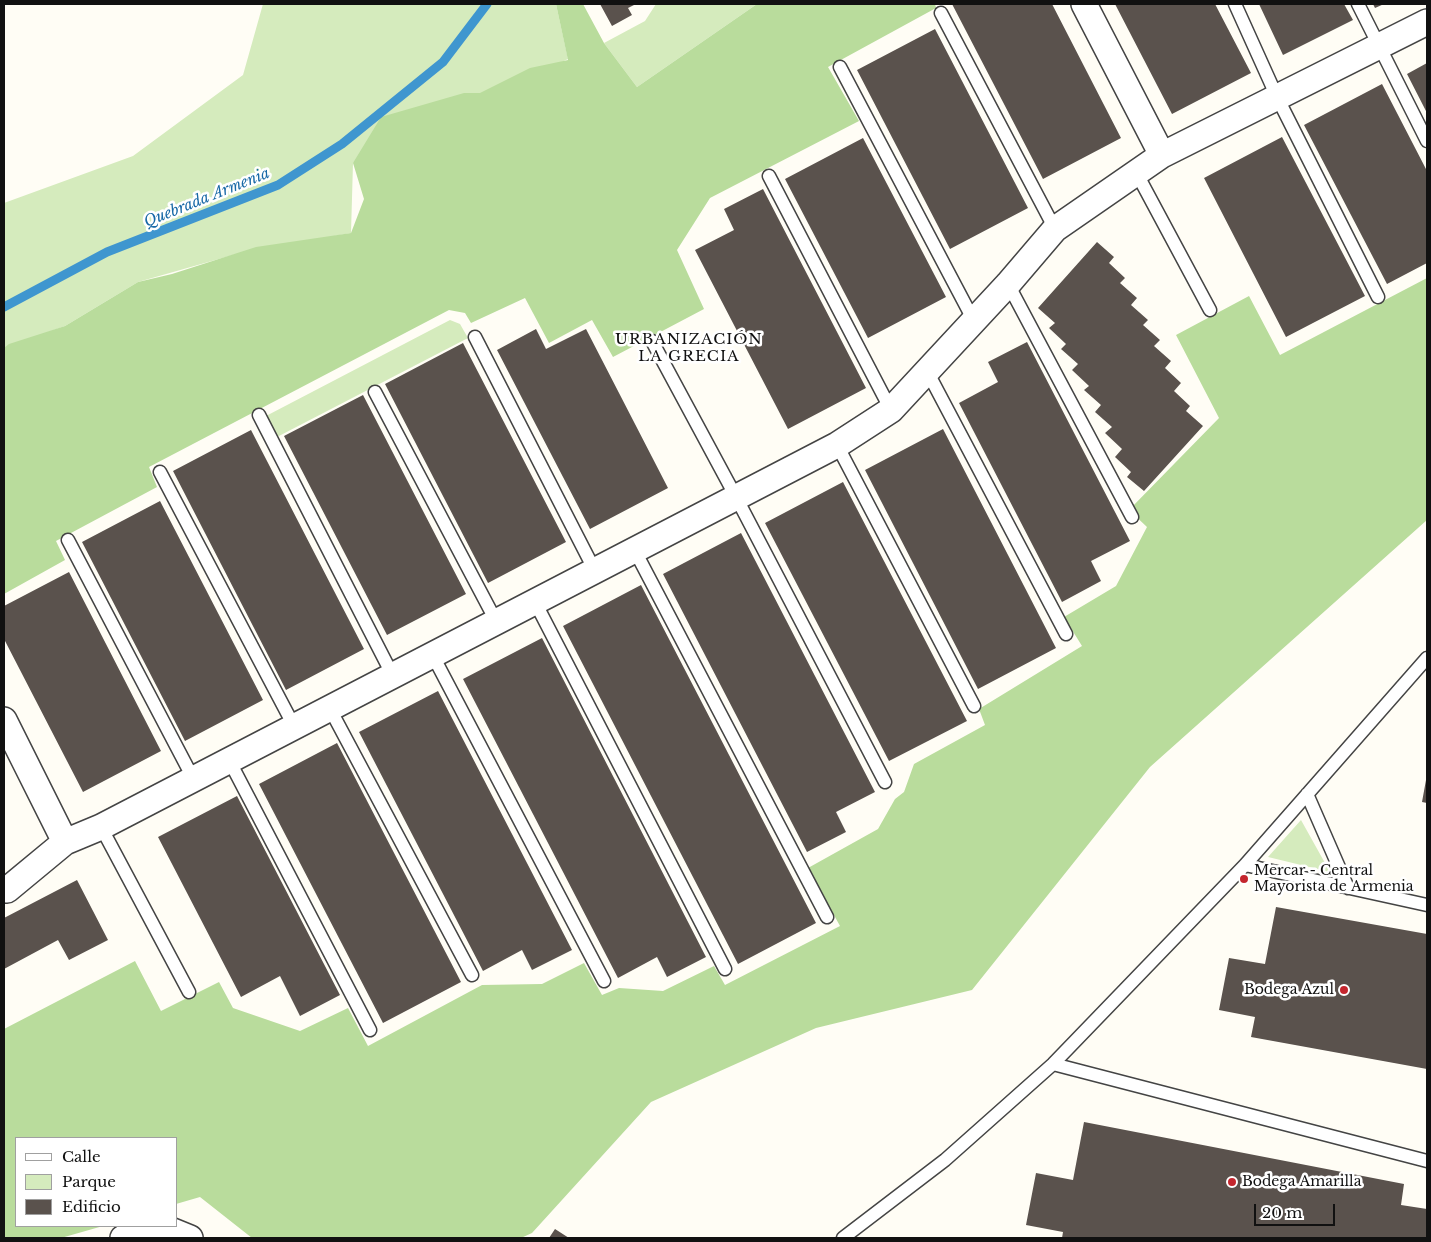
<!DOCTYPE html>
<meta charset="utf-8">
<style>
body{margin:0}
#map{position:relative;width:1431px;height:1242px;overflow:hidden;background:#fffdf5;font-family:"Libre Baskerville",serif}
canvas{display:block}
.frame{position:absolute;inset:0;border:5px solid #111;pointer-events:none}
.legend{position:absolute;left:15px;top:1137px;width:162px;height:90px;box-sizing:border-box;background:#fff;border:1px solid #a0a0a0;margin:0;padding:6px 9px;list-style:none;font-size:15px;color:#111}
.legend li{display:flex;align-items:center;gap:10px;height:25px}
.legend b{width:25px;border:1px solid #a0a0a0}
.scale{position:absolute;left:1254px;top:1204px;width:81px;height:22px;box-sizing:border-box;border:2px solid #111;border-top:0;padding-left:6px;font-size:15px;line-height:18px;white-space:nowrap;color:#111;-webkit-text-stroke:4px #fff;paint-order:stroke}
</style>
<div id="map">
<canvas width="1431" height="1242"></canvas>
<div class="frame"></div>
<ul class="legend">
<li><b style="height:6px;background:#fff"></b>Calle</li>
<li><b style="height:14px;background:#d5ebbd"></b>Parque</li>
<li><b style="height:14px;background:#5a524d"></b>Edificio</li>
</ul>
<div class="scale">20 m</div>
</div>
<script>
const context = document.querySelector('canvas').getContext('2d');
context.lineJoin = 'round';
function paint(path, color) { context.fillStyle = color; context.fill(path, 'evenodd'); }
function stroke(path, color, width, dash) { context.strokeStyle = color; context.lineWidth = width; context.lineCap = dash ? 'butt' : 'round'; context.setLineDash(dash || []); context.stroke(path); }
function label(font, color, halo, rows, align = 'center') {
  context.font = font + ' "Libre Baskerville",serif'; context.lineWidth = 5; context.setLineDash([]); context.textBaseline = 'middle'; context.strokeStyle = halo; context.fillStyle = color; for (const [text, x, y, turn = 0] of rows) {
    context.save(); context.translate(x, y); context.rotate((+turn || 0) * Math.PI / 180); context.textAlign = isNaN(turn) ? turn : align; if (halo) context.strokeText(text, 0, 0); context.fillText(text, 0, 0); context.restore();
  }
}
paint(new Path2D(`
 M263 4H556L568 59 353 163 351 233 240 253 138 282 65 326 4 348V203L133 156 243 75Z
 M656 4H757L637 87 604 43 645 21Z
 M450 320 460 324 468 338 277 437 266 416Z
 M1301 820 1330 872 1268 857Z`), '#d5ebbd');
paint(new Path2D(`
 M556 4H583L604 43 637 87 757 4H935L936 8 828 67 859 121 710 198 677 250 704 309 613 357 592 320 549 343 525 298 471 323 465 313 449 310 149 467 157 487 56 541 65 560 4 594V348L9 344 65 326 138 282 172 274 256 247 351 233 364 199 353 163 381 117 464 93H480L530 68 568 60Z
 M1427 278V520L1150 767 972 990 816 1028 651 1102 532 1233 521 1238H252L200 1197 176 1204V1138H16V1226H103L61 1238H4V1029L135 961 161 1011 219 982 233 1008 300 1031 348 1008 368 1046 482 985 542 984 584 963 602 995 619 988 663 991 714 966 725 985 840 926 808 868 878 829 895 799 904 792 914 764 985 725 979 709 1082 646 1064 617 1116 586 1147 527 1129 510 1219 418 1176 335 1249 296 1280 355Z`), '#b9dc9c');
stroke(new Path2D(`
 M4 307 107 252 278 185 342 144 443 62 487 4`), '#3f96cf', 9);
paint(new Path2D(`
 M600 4H636L628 8 632 15 612 26Z
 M952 4H1052L1121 138 1043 179Z
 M1115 4H1215L1251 73 1172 114Z
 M1259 4H1344L1353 20 1283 55Z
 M1373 4H1384L1375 8Z
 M935 29 1028 208 950 249 857 70Z
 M1427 63V113L1407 74Z
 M1382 84 1427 171V263L1387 284 1304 125Z
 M1282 137 1365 296 1286 337 1204 178Z
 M863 138 946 297 868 338 785 179Z
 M763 189 866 388 788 429 695 250 734 230 724 209Z
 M1097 242 1114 257 1109 263 1125 278 1120 283 1137 298 1131 305 1148 320 1143 325 1160 340 1154 346 1171 361 1165 368 1181 383 1174 391 1190 406 1186 411 1203 426 1144 491 1127 477 1131 472 1115 457 1122 449 1105 433 1112 427 1095 412 1101 405 1084 390 1089 386 1072 370 1078 364 1061 349 1066 344 1049 328 1055 323 1038 308Z
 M536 329 546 349 586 329 668 488 590 529 497 350Z
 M1027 342 1130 541 1091 561 1101 581 1062 602 959 403 998 382 988 362Z
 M463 343 566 542 488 583 385 384Z
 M363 395 466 594 387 635 284 436Z
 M943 429 1056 648 978 689 865 470Z
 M251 430 364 649 286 690 173 471Z
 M843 482 967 721 889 761 765 523Z
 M160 501 263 700 185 741 82 542Z
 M741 533 875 792 836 812 846 832 807 852 663 574Z
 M69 572 161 751 83 792 4 639V606Z
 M641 585 816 923 738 964 563 626Z
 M542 638 706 957 667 977 657 957 618 978 463 679Z
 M438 691 572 950 532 970 522 950 483 971 359 732Z
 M337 743 461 982 383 1023 259 784Z
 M1426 780H1427V803L1422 802Z
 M237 796 340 995 300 1016 280 976 241 997 158 837Z
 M77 880 108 940 69 960 58 940 4 969V918Z
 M1276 907 1427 934V1069L1251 1037 1255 1017 1219 1010 1229 958 1265 964Z
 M1084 1122 1404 1184 1401 1205 1427 1209V1238H1062L1063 1232 1026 1225 1036 1173 1073 1180Z
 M555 1229 569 1238H549Z`), '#5a524d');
const service = new Path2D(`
 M1235 4 1277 97 1378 297
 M1358 4 1427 141
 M941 13 1055 229
 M840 67 974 321
 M1136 172 1210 310
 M769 176 891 410
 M1008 284 1132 517
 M475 337 594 569
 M652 341 736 497 885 782
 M927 371 1066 634
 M375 392 496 621
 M259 415 392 674
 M837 445 974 706
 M160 472 294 726
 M68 540 193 778
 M634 549 827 917
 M534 600 725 969
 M432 654 604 981
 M329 707 472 975
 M229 760 370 1030
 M1307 794 1348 888
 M101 827 189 992
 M1245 865 1427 905
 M1053 1064 1427 1161
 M843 1238 945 1160 1053 1064 1245 865 1427 658`);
const minor = new Path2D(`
 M1084 4 1162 155
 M4 720 65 842
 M7 890 65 842 101 827 837 445 891 410 1008 284 1055 229 1162 155 1427 22
 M123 1238 163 1227 190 1238`);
stroke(service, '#444', 15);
stroke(minor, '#444', 28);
stroke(service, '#fff', 12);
stroke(minor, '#fff', 25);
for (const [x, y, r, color] of [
 [1244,879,5,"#c4262e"],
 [1344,990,5,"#c4262e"],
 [1232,1182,5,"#c4262e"]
]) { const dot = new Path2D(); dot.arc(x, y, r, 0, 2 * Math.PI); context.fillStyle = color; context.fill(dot); stroke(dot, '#fff', 2); }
label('14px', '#111', '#fff', [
 ["Mercar - Central",1254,871],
 ["Mayorista de Armenia",1254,887],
 ["Bodega Azul",1334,990,"right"],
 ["Bodega Amarilla",1242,1182]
], 'left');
label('italic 15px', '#1768a6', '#fff', [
 ["Quebrada Armenia",207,198,-22]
]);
context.letterSpacing = '1px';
label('15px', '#111', '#fff', [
 ["URBANIZACIÓN",689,340],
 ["LA GRECIA",689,357]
]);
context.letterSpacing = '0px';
</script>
